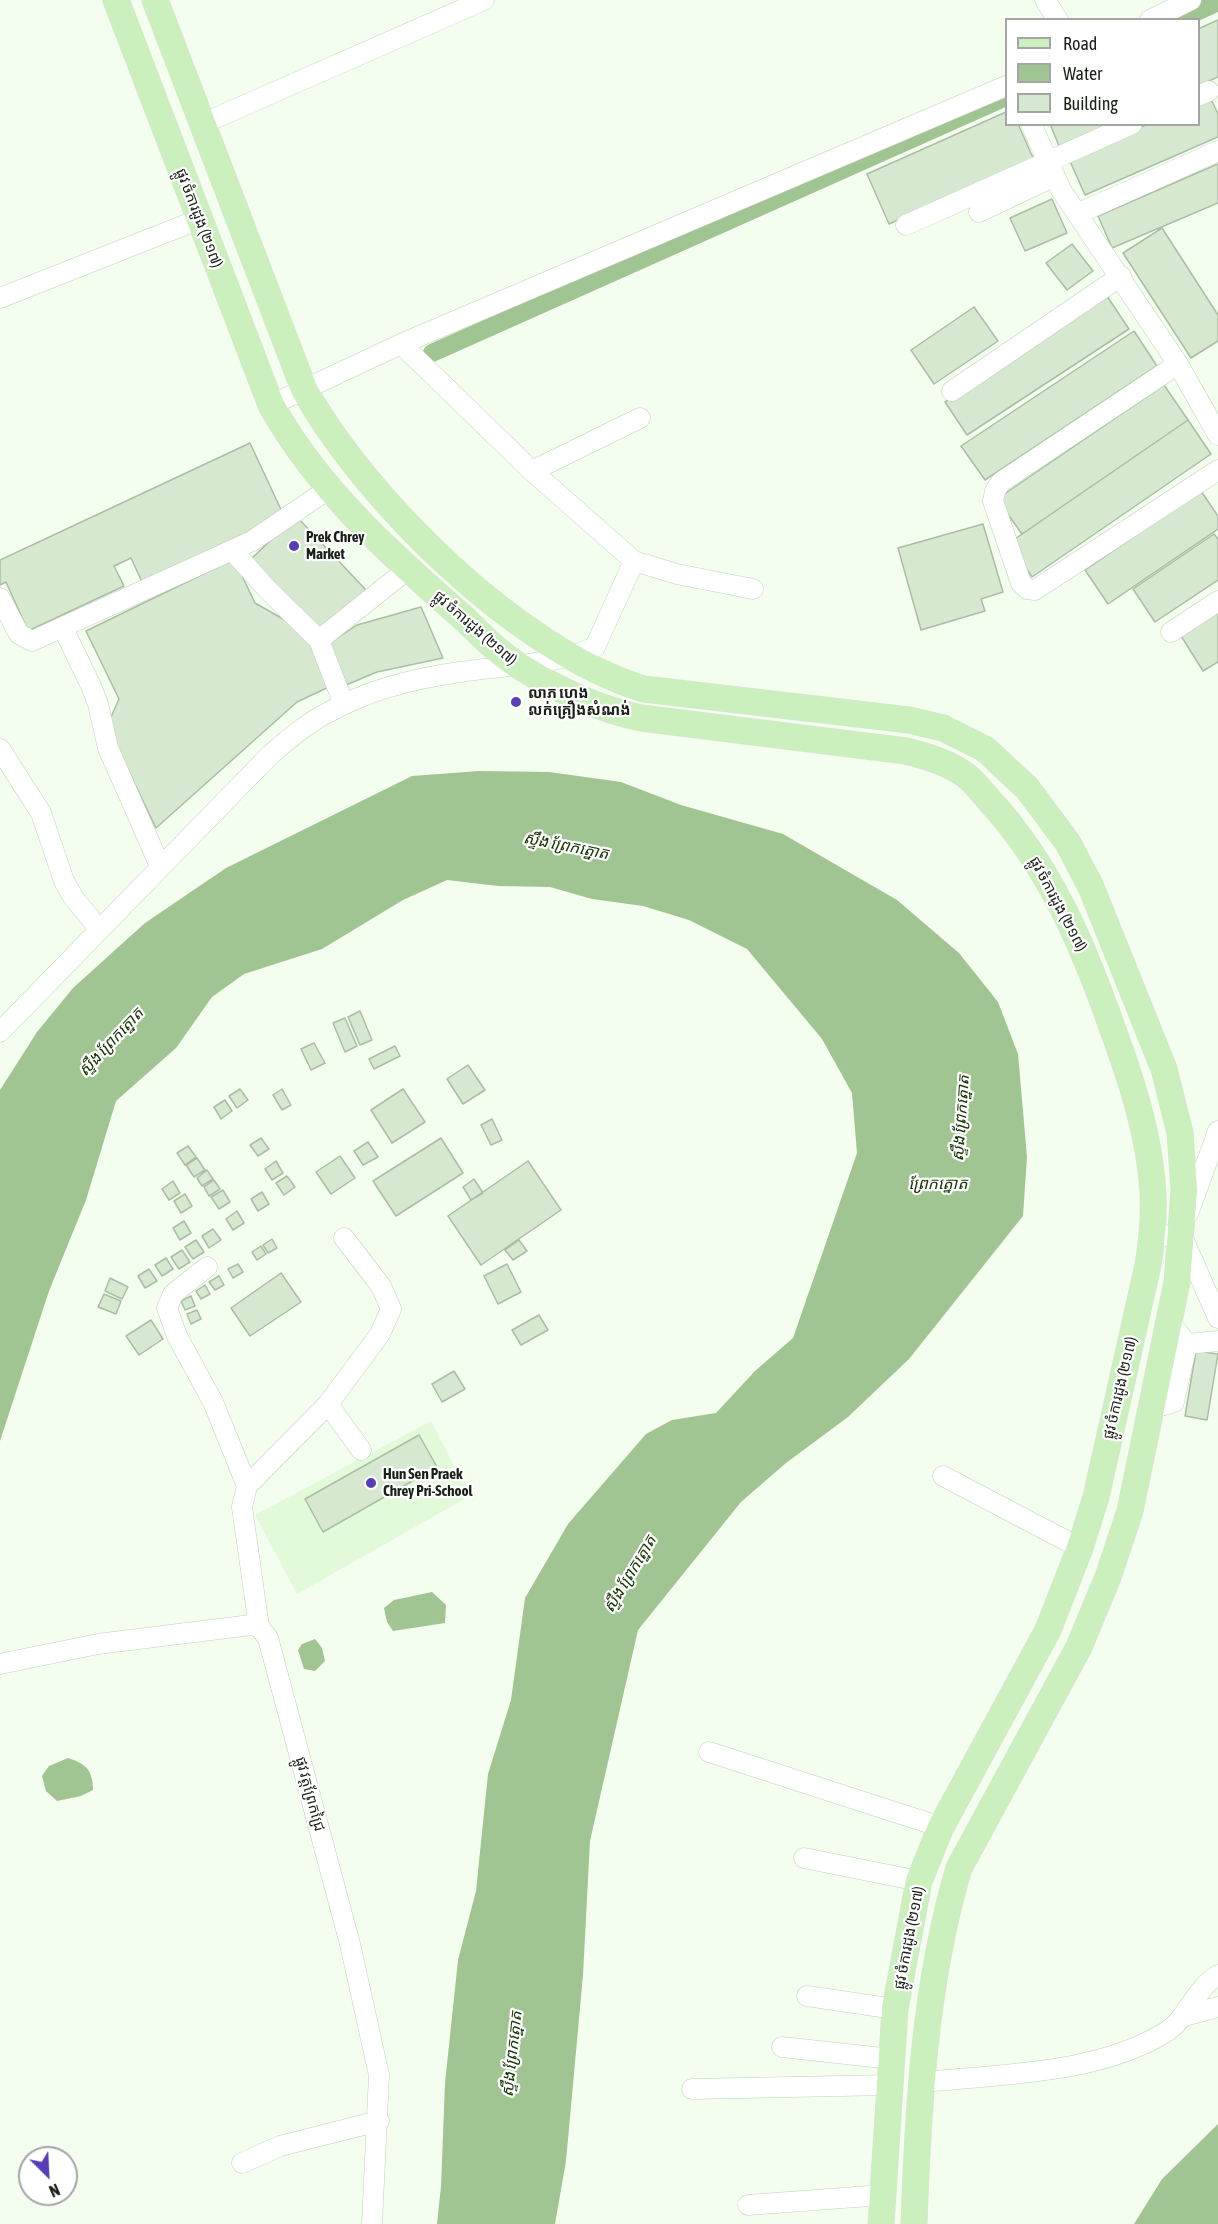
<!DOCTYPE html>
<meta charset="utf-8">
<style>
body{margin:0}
#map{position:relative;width:1218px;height:2224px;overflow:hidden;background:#f3feef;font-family:"Asap Condensed",sans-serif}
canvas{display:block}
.legend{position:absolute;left:1005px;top:18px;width:195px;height:108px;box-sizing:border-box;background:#fff;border:2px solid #a3a6a2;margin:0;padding:8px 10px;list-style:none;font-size:18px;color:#192017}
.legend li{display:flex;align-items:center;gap:12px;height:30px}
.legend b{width:30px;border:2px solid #a3a6a2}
.north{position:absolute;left:18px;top:2146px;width:60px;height:60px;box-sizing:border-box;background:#fff;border:2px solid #a3a6a2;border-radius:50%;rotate:156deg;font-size:16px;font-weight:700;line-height:24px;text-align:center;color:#192017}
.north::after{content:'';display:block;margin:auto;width:21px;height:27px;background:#583eb6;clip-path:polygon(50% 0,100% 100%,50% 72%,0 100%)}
</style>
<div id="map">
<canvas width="1218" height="2224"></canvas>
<ul class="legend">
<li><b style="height:8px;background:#cbefbd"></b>Road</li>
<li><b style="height:16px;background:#a1c493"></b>Water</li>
<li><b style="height:16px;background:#d6e8cf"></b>Building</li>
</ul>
<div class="north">N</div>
</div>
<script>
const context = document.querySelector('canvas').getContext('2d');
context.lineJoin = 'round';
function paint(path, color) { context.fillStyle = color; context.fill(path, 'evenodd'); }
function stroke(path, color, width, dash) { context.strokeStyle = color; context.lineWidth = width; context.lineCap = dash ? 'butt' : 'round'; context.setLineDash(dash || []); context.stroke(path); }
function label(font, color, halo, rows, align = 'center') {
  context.font = font + ' "Asap Condensed","Noto Sans Khmer",sans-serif'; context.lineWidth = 4.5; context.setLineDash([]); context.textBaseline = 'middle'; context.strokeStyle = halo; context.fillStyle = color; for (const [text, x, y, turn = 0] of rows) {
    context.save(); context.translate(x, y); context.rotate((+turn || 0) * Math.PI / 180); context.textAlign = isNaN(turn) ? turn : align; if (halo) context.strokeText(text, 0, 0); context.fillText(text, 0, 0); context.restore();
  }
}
paint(new Path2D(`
 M431 1421 470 1496 297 1594 255 1515Z`), '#e3fada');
paint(new Path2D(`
 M479 771 549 772 621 782 681 805 783 834 897 900 959 953 998 1002 1018 1054 1027 1157 1023 1216 909 1359 848 1417 786 1463 741 1502 638 1630 590 1841 583 1975 566 2161 555 2224H437L441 2186 445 2083 458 1960 476 1891 488 1774 511 1700 525 1598 568 1524 646 1434 672 1420 716 1413 755 1371 793 1338 857 1153 852 1093 822 1039 747 949 689 920 643 906 592 899 550 887 498 886 447 880 403 900 322 949 244 974 212 997 176 1048 116 1101 86 1200 49 1291 0 1441V1090L37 1032 73 988 145 923 226 868 412 776Z
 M432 1592 446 1605 445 1623 393 1631 387 1622 384 1608 394 1600Z
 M315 1639 322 1648 325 1661 315 1671 304 1669 298 1650 302 1644Z
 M68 1758C86 1764 93 1770 93 1790L81 1796 57 1801 46 1791 42 1776 49 1766Z
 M1218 2124V2224H1134L1162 2179Z`), '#a1c493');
stroke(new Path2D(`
 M1179 20 1218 2
 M432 353 1006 97`), '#a1c493', 18);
const building = new Path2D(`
 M1218 20V77L1198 86V29Z
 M1210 97 1218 114V137L1085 195 1069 159 1148 124H1198V102Z
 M1006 112V124H1018L1034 160 889 224 867 174Z
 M1050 124H1109L1059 146Z
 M1218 164V203L1112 248 1098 216Z
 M1052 199 1067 233 1025 251 1010 218Z
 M1162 228 1218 315V341L1191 358 1123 253Z
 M1072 244 1093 271 1067 290 1046 263Z
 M1107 296 1129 329 967 435 945 402Z
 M974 307 998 341 934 384 911 350Z
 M1134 331 1157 366 985 480 961 446Z
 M1164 385 1188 420 1022 534 997 499Z
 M1188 420 1211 454 1032 577 1009 543Z
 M250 443 284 516 142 582 131 558 114 566 124 586 28 631 6 582 0 585V560Z
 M1201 491 1218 516V529L1108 604 1085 570Z
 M296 516 366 590 320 633 251 559Z
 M983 524 1003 592 981 599 985 611 921 630 898 548Z
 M1214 534 1218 539V580L1155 622 1133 589Z
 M234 559 255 603 306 632 331 686 297 702 156 828 107 726 119 699 86 631Z
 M1218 606V662L1203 671 1178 631Z
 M421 607 443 658 377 672 346 685 327 645 357 625Z
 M360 1011 372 1040 360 1045 348 1017Z
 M345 1018 357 1046 345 1052 333 1023Z
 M314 1043 325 1063 311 1070 301 1049Z
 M395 1046 400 1056 374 1069 369 1059Z
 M468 1065 485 1090 463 1104 447 1079Z
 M240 1089 248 1100 237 1108 229 1096Z
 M282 1089 291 1105 282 1110 273 1095Z
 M403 1089 425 1122 392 1143 371 1110Z
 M225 1100 232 1111 221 1119 214 1107Z
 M492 1119 502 1140 491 1145 481 1125Z
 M261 1138 269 1149 258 1156 250 1145Z
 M441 1138 463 1173 396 1216 373 1181Z
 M368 1142 378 1157 363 1165 354 1151Z
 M188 1146 196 1157 185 1165 177 1153Z
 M340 1156 355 1178 331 1194 316 1172Z
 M197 1158 205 1170 194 1177 186 1165Z
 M276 1161 283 1173 272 1180 265 1169Z
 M528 1161 561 1210 481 1265 448 1216Z
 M207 1170 213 1179 202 1186 197 1178Z
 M287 1176 295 1187 284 1195 276 1183Z
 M474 1179 483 1193 471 1200 463 1187Z
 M214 1180 220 1189 209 1196 204 1187Z
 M173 1181 180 1193 169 1200 162 1189Z
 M223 1190 230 1202 219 1209 211 1197Z
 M262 1192 269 1204 258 1211 251 1199Z
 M185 1194 192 1206 181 1213 174 1201Z
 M237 1211 244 1223 233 1230 226 1219Z
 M184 1221 191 1233 180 1240 173 1228Z
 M213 1229 221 1240 209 1248 202 1236Z
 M272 1239 277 1248 268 1253 263 1245Z
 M196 1240 204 1252 193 1259 185 1247Z
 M519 1240 527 1251 513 1260 505 1250Z
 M261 1246 266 1254 257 1260 252 1252Z
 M182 1250 190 1262 179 1269 171 1257Z
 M166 1258 173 1269 162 1276 155 1265Z
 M238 1264 243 1272 233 1278 228 1269Z
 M507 1264 521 1292 498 1304 484 1276Z
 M149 1269 157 1281 145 1288 138 1276Z
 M281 1273 301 1302 250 1336 231 1308Z
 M219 1276 224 1285 215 1290 209 1282Z
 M110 1278 128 1287 122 1299 105 1291Z
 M205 1285 210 1294 201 1299 196 1291Z
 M104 1294 121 1301 116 1314 98 1307Z
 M191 1296 195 1306 185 1310 181 1301Z
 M197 1310 201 1319 191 1324 187 1314Z
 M539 1315 548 1330 521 1345 512 1330Z
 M151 1320 163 1339 139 1355 126 1336Z
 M1196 1351 1218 1354 1207 1420 1185 1416Z
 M454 1371 465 1389 442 1402 432 1384Z
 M419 1435 437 1467 323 1532 305 1499Z`);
paint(building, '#d6e8cf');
stroke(building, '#abbda5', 1.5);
const minor = new Path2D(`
 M1045 0 1058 20
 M1150 20 1191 0
 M1198 96 1209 91
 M202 124 484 0
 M1031 124 1061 190 1178 364 1218 435
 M979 212 1055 176
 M1077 214 1218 151
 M906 225 1132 124
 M0 298 200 219
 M401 344 532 471 634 561 677 574 753 589
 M1178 364 1001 482 995 491 993 501 1021 583 1027 589 1035 590 1218 470
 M952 391 1121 276
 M271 405 401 344 1006 86
 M532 471 640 418
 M233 551 267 589 319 640 344 705
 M0 598 19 634 32 641 252 541 330 488
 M63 628 91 686 98 704 108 748 160 866
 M1171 632 1218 601
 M319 640 408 569
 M0 749 41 813 64 881 73 897 99 929
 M0 1032 270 755C289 739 307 723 329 712 368 690 417 678 460 672 506 665 552 666 595 647L634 561
 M1188 1214 1218 1131
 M1152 1237 1181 1234 1218 1318
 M207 1267 173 1294 167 1308 177 1336 213 1402 247 1486
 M1187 1344 1218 1341
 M328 1404 361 1450
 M1151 1409 1174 1402 1187 1344 1169 1321
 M943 1476 1080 1548
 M259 1627 242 1507 247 1486 328 1404 380 1334 391 1309 381 1286 344 1238
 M0 1664 98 1644 251 1625 259 1627 268 1638 350 1944 379 2075 372 2224
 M709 1752 941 1827
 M804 1858 919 1881
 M807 1996 895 2009
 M1184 2016 1218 2007
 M782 2047 892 2059
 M924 2082C1001 2074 1099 2074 1166 2032 1188 2018 1193 1991 1218 1975
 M692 2089 889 2085
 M242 2163 280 2146 379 2121
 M748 2205 883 2195`);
const major = new Path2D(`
 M116 0 271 405C317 488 388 552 459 614 478 631 498 654 521 667 559 691 598 709 641 718L906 751C927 756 947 762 964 774 974 781 982 792 989 800 1050 866 1084 947 1113 1030 1132 1082 1150 1137 1153 1193 1154 1217 1152 1241 1148 1265L1096 1497 1080 1548 1048 1630 941 1827 919 1881 895 2009 881 2224
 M155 0 304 389C366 501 520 652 644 689L909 720 943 728 985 749 1027 788 1068 843 1091 887 1164 1069 1180 1133 1184 1190 1177 1282 1130 1511 1108 1577 1079 1647 959 1868C925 1982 918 2106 914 2224`);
stroke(minor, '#bfd1b8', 21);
stroke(major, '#dfe0df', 27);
stroke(minor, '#fff', 20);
stroke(major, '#cbefbd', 26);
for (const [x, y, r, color] of [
 [294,546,6,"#583eb6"],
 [516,702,6,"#583eb6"],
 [371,1483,6,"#583eb6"]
]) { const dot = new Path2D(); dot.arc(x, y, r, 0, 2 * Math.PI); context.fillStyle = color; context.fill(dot); stroke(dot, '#fff', 2); }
label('15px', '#192017', '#fff', [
 ["ផ្លូវ ចំការដូង (២១៧)",199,218,69],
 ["ផ្លូវ ចំការដូង (២១៧)",475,628,41],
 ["ផ្លូវ ចំការដូង (២១៧)",1058,904,62],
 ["ផ្លូវ ចំការដូង (២១៧)",1120,1388,-77],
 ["ផ្លូវ វត្តព្រែកជ្រៃ",310,1794,75],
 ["ផ្លូវ ចំការដូង (២១៧)",909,1938,-79]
]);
label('bold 15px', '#192017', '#fff', [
 ["Prek Chrey",306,537],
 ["Market",306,554],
 ["លាភ ហេង",528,693],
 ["លក់គ្រឿងសំណង់",528,710],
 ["Hun Sen Praek",383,1474],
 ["Chrey Pri-School",383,1491]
], 'left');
label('italic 16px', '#143502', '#fff', [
 ["ស្ទឹង ព្រែកត្នោត",566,846,11],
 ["ស្ទឹង ព្រែកត្នោត",111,1042,-47],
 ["ស្ទឹង ព្រែកត្នោត",961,1118,-86],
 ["ព្រែកត្នោត",938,1184],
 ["ស្ទឹង ព្រែកត្នោត",630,1574,-59],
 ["ស្ទឹង ព្រែកត្នោត",512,2054,-84]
]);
</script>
